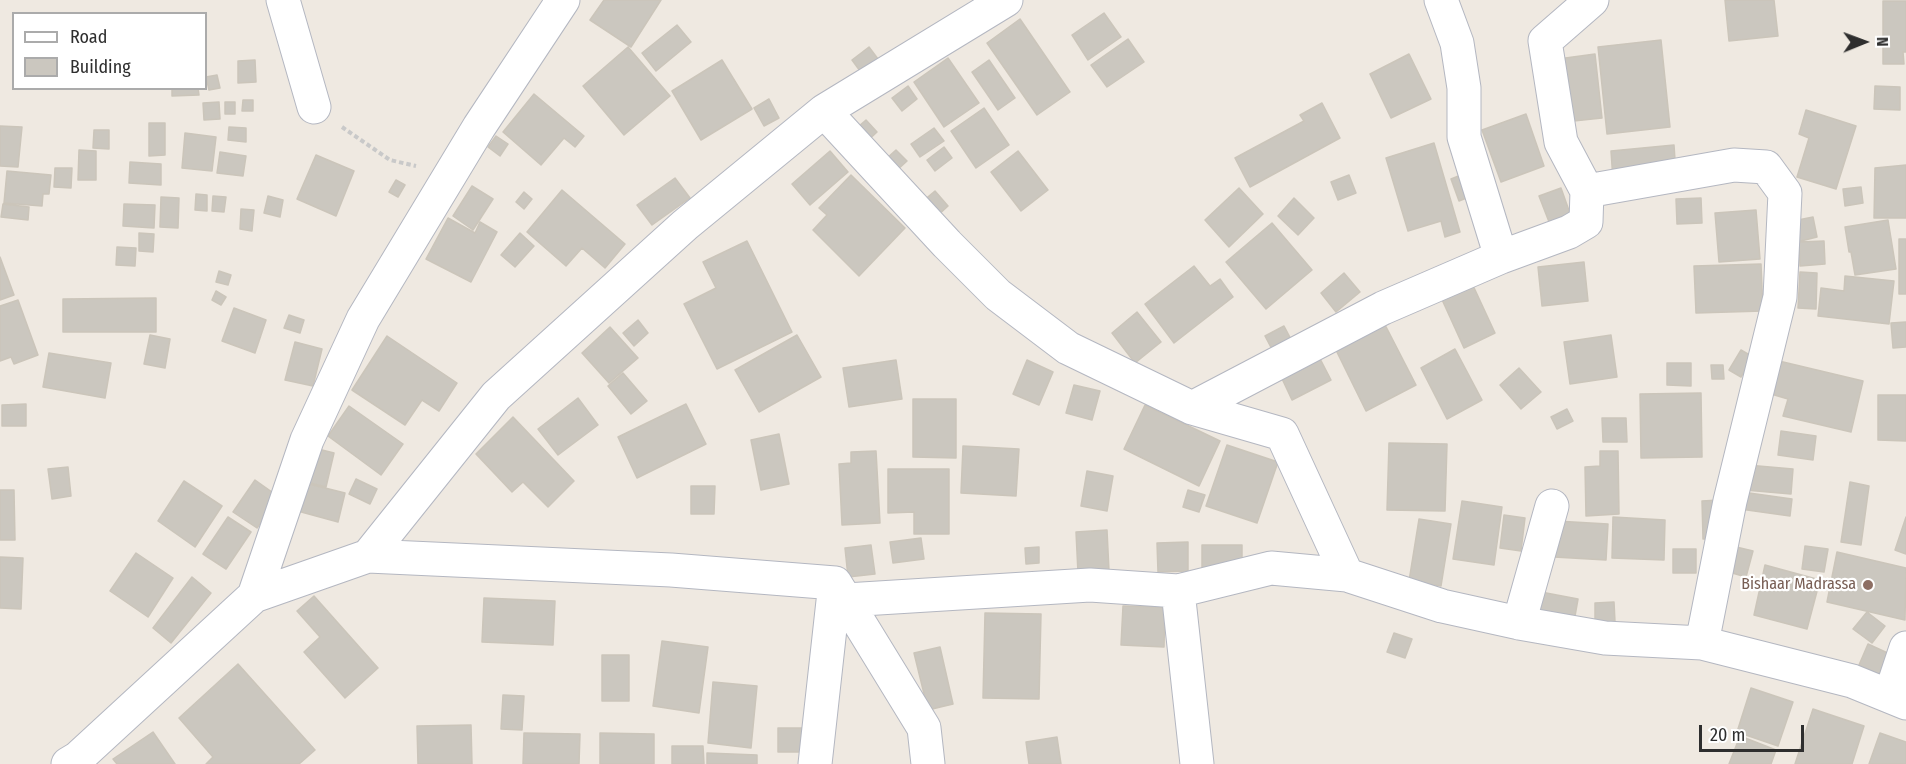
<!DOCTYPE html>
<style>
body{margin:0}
#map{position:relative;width:1906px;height:764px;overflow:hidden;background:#efe9e1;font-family:"Fira Sans Condensed",sans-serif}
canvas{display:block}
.legend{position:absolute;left:12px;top:12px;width:195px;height:78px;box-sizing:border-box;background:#fff;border:2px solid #ababab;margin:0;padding:8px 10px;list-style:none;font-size:18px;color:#2e2e2e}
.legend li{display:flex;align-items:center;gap:12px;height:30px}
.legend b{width:30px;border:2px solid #ababab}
.north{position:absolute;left:1834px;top:12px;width:60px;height:60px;-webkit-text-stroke:4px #fff;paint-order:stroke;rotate:89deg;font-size:16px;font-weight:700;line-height:24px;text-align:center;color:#2e2e2e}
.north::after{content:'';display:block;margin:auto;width:21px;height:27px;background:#2e2e2e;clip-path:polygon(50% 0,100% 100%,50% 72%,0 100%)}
.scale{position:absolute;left:1699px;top:725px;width:105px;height:27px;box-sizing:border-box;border:3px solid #2e2e2e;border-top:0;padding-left:8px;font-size:18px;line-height:21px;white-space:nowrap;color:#2e2e2e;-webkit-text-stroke:4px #fff;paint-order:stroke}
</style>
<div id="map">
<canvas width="1906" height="764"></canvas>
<ul class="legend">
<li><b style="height:8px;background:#fff"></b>Road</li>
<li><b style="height:16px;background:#cbc7bf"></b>Building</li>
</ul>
<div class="north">N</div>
<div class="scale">20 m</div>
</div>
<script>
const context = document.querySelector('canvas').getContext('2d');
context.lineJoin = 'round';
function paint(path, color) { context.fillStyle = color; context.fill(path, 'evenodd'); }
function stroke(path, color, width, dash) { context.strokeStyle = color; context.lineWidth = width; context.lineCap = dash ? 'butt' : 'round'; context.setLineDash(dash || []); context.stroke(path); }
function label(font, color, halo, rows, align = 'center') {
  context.font = font + ' "Fira Sans Condensed",sans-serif'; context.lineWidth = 4.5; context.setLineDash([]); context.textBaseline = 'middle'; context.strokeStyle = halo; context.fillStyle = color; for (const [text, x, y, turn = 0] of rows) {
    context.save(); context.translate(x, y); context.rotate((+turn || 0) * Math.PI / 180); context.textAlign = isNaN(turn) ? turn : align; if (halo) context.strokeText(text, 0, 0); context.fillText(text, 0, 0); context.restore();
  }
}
const building = new Path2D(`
 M604 0H661L631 47 590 20Z
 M1725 0H1774L1778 36 1729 41Z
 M1883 1H1906V52H1903L1904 64H1883Z
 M1104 13 1121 37 1088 60 1072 35Z
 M1020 19 1070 92 1037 115 987 43Z
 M677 25 691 42 656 71 642 53Z
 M1128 39 1144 62 1107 87 1091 65Z
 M1661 40 1670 127 1607 134 1598 47Z
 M628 47 670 96 624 135 583 86Z
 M869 47 881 63 863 75 852 60Z
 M1409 54 1431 99 1391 118 1370 74Z
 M1595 54 1602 118 1564 122 1558 59Z
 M948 58 979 103 944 127 914 82Z
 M255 60 256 82 238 83V61Z
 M722 60 752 109 701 140 672 91Z
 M989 60 1015 98 998 110 972 72Z
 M217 75 220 88 209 90 206 77Z
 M908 86 917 99 902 111 892 98Z
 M1875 86 1900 87V110L1874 109Z
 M172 88H198L199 95 172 96Z
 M534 94 584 136 575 147 564 138 541 165 503 132Z
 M769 99 779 118 764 126 754 108Z
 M243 100H253V111H242Z
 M219 102 220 119 204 120 203 103Z
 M225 102H235V114H225Z
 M1322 103 1340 138 1250 187 1235 158 1304 121 1300 115Z
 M984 108 1009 145 976 168 951 131Z
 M1806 110 1856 126 1836 189 1797 177 1809 138 1799 134Z
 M1526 114 1544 166 1501 182 1482 130Z
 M866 120 877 132 863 145 851 133Z
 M149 123H165V155L149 156Z
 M0 126 22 127 18 167 0 166Z
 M229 127 246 128V142L228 140Z
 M934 128 944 141 920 157 911 144Z
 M94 130H109V149L93 148Z
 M185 133 216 137 212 171 182 168Z
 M496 136 508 144 500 156 488 147Z
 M1434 143 1460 232 1445 237 1441 221 1408 231 1386 158Z
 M1674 145 1676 175 1613 180 1611 151Z
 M944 147 952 158 935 171 927 160Z
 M79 150 96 151V180H78Z
 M896 150 907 161 896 171 886 159Z
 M830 151 848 172 810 205 792 184Z
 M1018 151 1048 190 1021 211 991 172Z
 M220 152 246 156 243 176 217 173Z
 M316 155 354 171 336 216 297 199Z
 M130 162 161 164V185L129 183Z
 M1906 165V218H1874L1875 168Z
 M55 168H72L71 188 54 187Z
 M7 171 51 175 49 194H43L42 206 4 203Z
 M1466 173 1474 195 1459 201 1451 179Z
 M851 175 905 228 859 276 813 230 827 215 819 208Z
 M1349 175 1356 193 1338 200 1331 182Z
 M675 178 690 198 652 225 637 205Z
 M396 180 405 185 398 197 389 192Z
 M472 186 493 199 473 230 453 216Z
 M1861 187 1863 203 1845 206 1843 189Z
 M1239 188 1263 214 1229 247 1205 220Z
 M1561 188 1572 219 1551 227 1539 196Z
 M562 190 625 244 605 268 582 248 566 266 527 232Z
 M935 191 948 206 936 217 923 201Z
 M524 192 532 199 524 209 516 202Z
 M196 194 207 195V211L195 210Z
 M213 196 226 197 224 212 212 211Z
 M268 196 283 200 280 217 264 213Z
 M161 197 179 198 178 228 160 227Z
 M1294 198 1314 218 1298 235 1278 216Z
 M1701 198 1702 223 1677 224 1676 199Z
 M3 204 29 207 28 220 1 217Z
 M124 204 155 205 154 228 123 226Z
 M241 209 254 210 252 231 240 229Z
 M1756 210 1760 259 1719 262 1715 213Z
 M1813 217 1817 237 1797 242 1793 221Z
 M448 218 475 233 480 222 497 232 471 282 426 259Z
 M1888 220 1896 269 1855 275 1851 252H1849L1845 227Z
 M1272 223 1312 270 1266 309 1226 262Z
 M139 233 154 234 153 252 139 251Z
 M520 233 534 246 515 267 501 255Z
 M1899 239H1906V294H1899Z
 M747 241 792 332 717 369 684 304 716 288 703 262Z
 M1824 241 1825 264 1800 266 1799 242Z
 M117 247 136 248 135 266 116 265Z
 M0 257 14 295 0 300Z
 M1584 262 1588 301 1542 306 1538 267Z
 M1761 264 1763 311 1696 313 1694 266Z
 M1194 266 1210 286 1220 279 1233 297 1174 343 1145 304Z
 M219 271 231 275 228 285 216 282Z
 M1800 272 1817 273 1816 309 1798 308Z
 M1344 273 1360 292 1336 312 1321 293Z
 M1845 276 1894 281 1889 324 1818 316 1821 288 1844 291Z
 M1470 279 1495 333 1464 348 1439 293Z
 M216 291 226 297 221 305 212 300Z
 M156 298V332H63V299Z
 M18 300 38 355 14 364 11 357 0 361V306Z
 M234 308 266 320 255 353 222 341Z
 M1137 312 1161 342 1135 363 1112 333Z
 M289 315 304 320 300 333 284 328Z
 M1381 317 1416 385 1366 411 1332 342Z
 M638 320 648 333 634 346 623 333Z
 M1906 322V347L1893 348 1891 323Z
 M1284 326 1294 345 1275 355 1265 336Z
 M610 327 638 358 609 383 582 353Z
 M150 335 170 339 165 368 144 364Z
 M797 335 821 377 759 412 735 370Z
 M1611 335 1617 377 1570 384 1564 342Z
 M387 336 457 383 439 411 422 400 405 425 352 390Z
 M295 342 322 349 313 386 285 380Z
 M1315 349 1331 380 1292 400 1277 368Z
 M1455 349 1482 400 1447 419 1421 368Z
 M1741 350 1753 357 1741 377 1729 370Z
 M49 353 111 363 105 398 43 387Z
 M896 360 902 399 849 407 843 368Z
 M1027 360 1053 372 1039 405 1013 394Z
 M1779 361 1863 381 1851 432 1783 416 1788 399 1771 394Z
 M1667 363H1691V386L1667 385Z
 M1711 365H1723L1724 379H1712Z
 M1519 368 1541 392 1521 409 1500 385Z
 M623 373 647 401 631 414 608 386Z
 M1074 385 1100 391 1092 420 1066 413Z
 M1701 393 1702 457 1641 458 1640 394Z
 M1878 395H1906V441L1878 440Z
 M578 398 598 425 558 455 538 429Z
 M913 399H956V458L913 457Z
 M26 404V426H2V405Z
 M686 404 706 444 637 478 618 437Z
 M1145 405 1220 441 1199 486 1124 449Z
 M349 406 403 444 381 475 328 436Z
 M1567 409 1573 421 1557 429 1551 417Z
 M513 417 574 481 548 507 523 482 512 492 476 454Z
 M1602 418H1626L1627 442H1603Z
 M1781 431 1816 436 1813 460 1778 455Z
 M779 434 789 484 761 490 751 440Z
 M1389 443 1447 444 1445 511 1387 510Z
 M1227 445 1278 462 1257 523 1206 506Z
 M963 446 1019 449 1016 496 961 493Z
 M314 448 334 453 326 487 306 482Z
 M876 451 880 523 842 525 839 464 851 463V452Z
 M1600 451H1618L1619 514 1586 516 1585 467 1600 466Z
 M1747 465 1793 469 1791 494 1745 490Z
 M68 467 71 496 52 499 48 469Z
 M888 469H949V534H914V512L888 513Z
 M1087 471 1113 476 1107 511 1081 506Z
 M356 479 377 489 370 504 349 494Z
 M255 480 279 497 257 528 233 512Z
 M184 481 222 506 195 547 158 521Z
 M301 482 345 493 338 522 294 510Z
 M1850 482 1869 486 1861 545 1841 542Z
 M691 486H715L714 514H691Z
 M0 490H14L15 540H0Z
 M1188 490 1205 495 1199 512 1183 507Z
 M1742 492 1792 499 1790 516 1740 509Z
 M1719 500V539H1703L1702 501Z
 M1462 501 1502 507 1494 565 1453 559Z
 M1504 515 1525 518 1521 551 1500 548Z
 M228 517 251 532 226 569 203 554Z
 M1613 517 1665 520 1664 560 1612 558Z
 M1906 517V554L1895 550Z
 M1419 519 1451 524 1441 586 1409 581Z
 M1556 521 1608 524 1606 560 1554 557Z
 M1107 530 1109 571 1078 573 1076 532Z
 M921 538 924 559 893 563 890 542Z
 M1188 542V571L1158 572 1157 543Z
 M871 545 875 574 848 577 845 548Z
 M1202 545H1242V568H1202Z
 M1728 545 1753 551 1746 577 1722 570Z
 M1805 546 1828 549 1824 572 1802 569Z
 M1039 547V563L1026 564 1025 548Z
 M1673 549H1696V573H1673Z
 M1837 552 1906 568 1905 620 1827 602Z
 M136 553 173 578 148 617 110 591Z
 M0 557 23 558 21 609 0 608Z
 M1765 565 1820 580 1807 629 1754 615Z
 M192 577 211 593 171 643 153 628Z
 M1541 592 1578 599 1575 616 1538 610Z
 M314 596 378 668 345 698 304 652 320 637 297 611Z
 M484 598 555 601 553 645 482 642Z
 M1614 602 1615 622 1595 623V603Z
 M1123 606 1165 607 1164 647 1121 645Z
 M1867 612 1885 626 1872 643 1853 629Z
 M985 613 1041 614 1039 699 983 698Z
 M1394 633 1412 639 1405 658 1387 652Z
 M662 641 708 647 699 713 653 706Z
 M1868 644 1892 655 1883 676 1859 665Z
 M940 647 953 704 928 710 914 653Z
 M602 655H629V701H602Z
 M238 664 315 750 299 764H206L213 757 179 718Z
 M713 682 757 686 751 748 708 743Z
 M1751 688 1793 702 1778 746 1737 732Z
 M503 695 524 696 522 730 501 729Z
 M1813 709 1864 726 1852 764H1795Z
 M471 725 472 764H418L417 726Z
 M778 728H802L801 752H778Z
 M153 732 175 764H117L113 759Z
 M524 733 580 734 579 764H523Z
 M600 733 654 734V764H600Z
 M1880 733 1906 742V764H1869Z
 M1740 736 1776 750 1771 764H1729Z
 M1057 737 1061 764H1029L1026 742Z
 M672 746H703L704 764H672Z
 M707 753 757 755V764H707Z`);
paint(building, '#cbc7bf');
stroke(building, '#cbc5ba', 1.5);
const street = new Path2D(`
 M283 0 314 107
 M1441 0 1457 43 1464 88V137L1501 257
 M824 111 947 244 998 295 1068 348 1192 408 1282 434 1347 575
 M1587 191 1734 165 1766 167 1785 193 1780 297 1730 501 1702 643
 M1192 408 1383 308 1501 257 1569 232 1586 222 1587 191 1561 142 1545 41 1592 0
 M368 556 496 396 685 225 824 111 1006 0
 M1178 591 1197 764
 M254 596 307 440 363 319 479 127 563 0
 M846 600 1090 585 1178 591 1271 568 1347 575 1442 606 1519 623 1605 638 1702 643 1852 681 1906 703
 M1519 623 1552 506
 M1890 696 1906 648
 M68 764 78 758 254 596 368 556 671 570 835 583 924 728 928 764
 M815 764 835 583`);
stroke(street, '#b4b7c1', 35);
stroke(new Path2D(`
 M342 127 390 160 416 166`), '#c9c9c9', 4, [4.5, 3]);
stroke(street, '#fff', 33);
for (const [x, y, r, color] of [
 [1868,585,6,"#8d6e63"]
]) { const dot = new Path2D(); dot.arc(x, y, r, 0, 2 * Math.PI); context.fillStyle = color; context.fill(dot); stroke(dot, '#fff', 2); }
label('16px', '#785e54', '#fff', [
 ["Bishaar Madrassa",1856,585]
], 'right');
</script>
